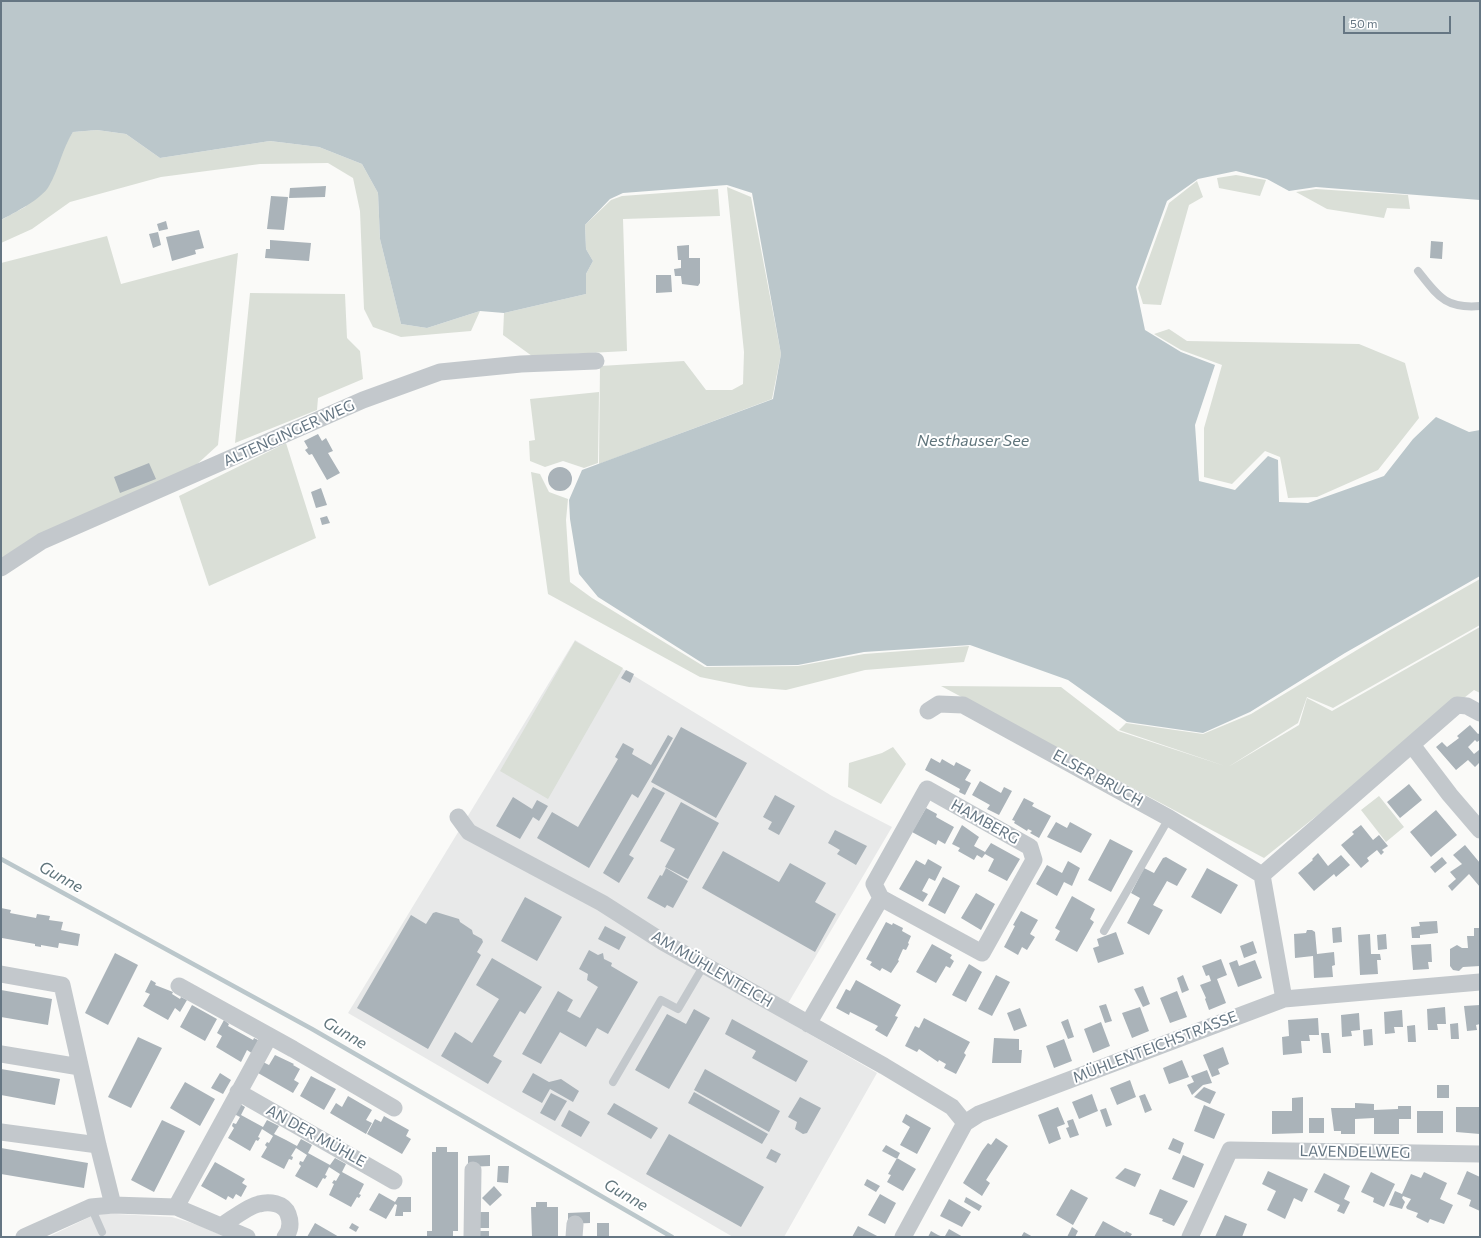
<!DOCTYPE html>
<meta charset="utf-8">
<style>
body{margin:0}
#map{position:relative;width:1481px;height:1238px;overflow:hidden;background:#fafaf8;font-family:Commissioner,sans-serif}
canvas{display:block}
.frame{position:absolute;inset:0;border:2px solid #657683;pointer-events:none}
.scale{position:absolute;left:1343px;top:16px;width:108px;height:18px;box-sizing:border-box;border:2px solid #657683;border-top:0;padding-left:5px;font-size:12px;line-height:14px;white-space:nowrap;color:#657683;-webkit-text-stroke:3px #fff;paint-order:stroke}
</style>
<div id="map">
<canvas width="1481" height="1238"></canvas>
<div class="frame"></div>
<div class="scale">50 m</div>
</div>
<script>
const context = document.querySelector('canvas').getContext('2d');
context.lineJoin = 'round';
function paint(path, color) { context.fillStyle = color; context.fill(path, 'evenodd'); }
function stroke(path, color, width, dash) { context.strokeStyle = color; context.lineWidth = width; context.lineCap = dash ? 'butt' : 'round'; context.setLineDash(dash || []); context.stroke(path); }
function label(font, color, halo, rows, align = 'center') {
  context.font = font + ' Commissioner,sans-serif'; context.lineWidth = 4; context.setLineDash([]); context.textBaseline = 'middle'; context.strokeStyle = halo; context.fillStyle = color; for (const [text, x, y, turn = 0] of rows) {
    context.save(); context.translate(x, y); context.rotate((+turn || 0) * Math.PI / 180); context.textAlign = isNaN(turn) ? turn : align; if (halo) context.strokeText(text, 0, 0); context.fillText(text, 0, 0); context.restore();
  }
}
paint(new Path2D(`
 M575 640 832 796 892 827 780 1017 877 1073 784 1237H733L348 1013Z
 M98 1213 172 1217 198 1225 226 1237H48Z`), '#e8e9e9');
paint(new Path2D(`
 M97 130 126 134 160 158 270 141 319 147 362 164 378 193 380 239 401 324 427 328 480 311 471 331 401 337 373 327 364 309 360 211 353 178 328 163 260 164 161 177 70 202 32 229 1 243V220L25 207 73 132Z
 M1236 175 1266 180 1260 196 1219 188 1217 178Z
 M1197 181 1203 197 1189 205 1161 305 1143 304 1138 288 1169 203Z
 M727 187 751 197 781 354 772 399 599 464 600 366 684 361 706 390H732L743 384 744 352Z
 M718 189 720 216 623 219 627 351 532 356 503 335 504 313 586 294V274L593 261 586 249 585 225 611 200 622 196Z
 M1316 189 1408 195 1410 209 1387 208 1384 218 1327 209 1296 192Z
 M107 236 121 284 238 253 218 445 194 467 1 558V263Z
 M250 293 345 294 347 338 360 351 363 379 318 398 317 410 235 443Z
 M1169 329 1187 341 1359 344 1405 363 1419 418 1378 470 1317 497 1288 498 1280 457 1265 451 1232 484 1204 477V428L1222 365 1181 350 1154 334Z
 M599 392 598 463 584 468 563 461 545 467 530 461 529 441 535 440 530 399Z
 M286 443 316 538 209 586 179 496Z
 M531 472 540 474 549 492 568 499 566 520 570 582 592 598 705 667 798 666 864 654 969 646 964 662 865 670 786 690 749 687 700 677 548 594Z
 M1480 579V625L1333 708 1307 697 1298 723 1228 767 1299 725 1307 698 1332 711 1480 627V693L1474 690 1264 858 941 686 1061 687 1118 731 1225 766 1119 730 1126 723 1203 734 1251 714 1390 630Z
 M575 641 623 668 548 799 500 771Z
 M893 747 906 764 881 804 848 787 849 763 882 753Z
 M1379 796 1404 827 1386 842 1361 810Z`), '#dadfd7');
paint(new Path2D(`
 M1 1H1480V200L1316 187 1289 191 1267 179 1236 171 1198 179 1167 201 1136 287 1145 330 1181 352 1215 365 1195 425 1199 481 1235 490 1268 456 1278 460 1279 502 1308 503 1384 476 1413 439 1436 417 1469 432 1480 430V576L1345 653 1250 712 1203 733 1127 722 1068 680 970 645 864 652 798 665 707 666 598 597 579 574 570 519 569 500 582 470 773 399 781 354 752 193 727 185 623 193 610 199 585 225 586 249 593 261 586 274V294L504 313 480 311 427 328 401 324 380 239 378 193 362 164 319 147 270 141 160 158 126 134 97 130 73 132C62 149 59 169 49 186 42 199 14 213 1 220Z`), '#bbc7cb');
stroke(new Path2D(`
 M1 859 312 1029 672 1237`), '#bbc7cb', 4.5);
paint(new Path2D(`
 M326 186 325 197 289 198 290 188Z
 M271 196 288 197 284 230 267 229Z
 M166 221 168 229 159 231 157 224Z
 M199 230 204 248 195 250 196 254 172 261 166 237Z
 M158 232 161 245 153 248 149 234Z
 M270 240 311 243 309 261 265 258 266 249H270Z
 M1431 241 1443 242 1442 259 1430 258Z
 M689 245V258H700V283L698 286 682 284 681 276H675L674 269 681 268V260H678L677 246Z
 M656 275H671L672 292 656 293Z
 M318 434 322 441 326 438 333 451 328 453 340 473 327 480 312 454 309 455 305 450 308 448 304 441Z
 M149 463 156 479 120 493 114 477Z
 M548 479a12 12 0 1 1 24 0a12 12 0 1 1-24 0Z
 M321 488 327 505 316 508 311 492Z
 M327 516 330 523 322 525 320 518Z
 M626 670 634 674 630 683 621 678Z
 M1470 725 1478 734 1480 733V740L1477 742 1475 740 1468 747 1474 754 1479 750 1480 752V762L1475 767 1468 760 1456 770 1436 747 1442 742 1447 747 1459 738 1457 736Z
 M681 727 747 763 716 818 651 782Z
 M668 735 673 738 638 798 632 794 589 868 537 838 552 812 578 827 618 759 615 757 623 743 634 749 632 754 651 765Z
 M931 758 940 763 942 759 954 766 956 762 971 770 965 780 971 783 965 795 959 792 960 789 925 770Z
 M980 781 1001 793 1004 787 1012 791 999 815 987 809 990 805 972 795Z
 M1409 784 1422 800 1400 818 1387 802Z
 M653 787 665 793 629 855 634 858 619 883 603 873Z
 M775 795 795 806 779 835 768 829 772 822 763 817Z
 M513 797 532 809 537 800 548 806 539 821 533 817 520 839 496 826Z
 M1024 798 1034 803 1032 806 1051 816 1039 838 1030 833 1032 831 1028 829 1027 831 1014 823 1015 821 1012 820Z
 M681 802 719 823 688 879 665 867 675 849 660 841Z
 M926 808 937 814 936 817 954 827 945 844 938 840 936 845 912 832Z
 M1436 810 1457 835 1431 857 1410 832Z
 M1056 822 1067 828 1070 822 1092 834 1081 853 1047 837Z
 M962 825 979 837 974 846 985 852 991 843 1020 859 1007 881 988 871 994 859 985 854 982 858 977 855 974 860 958 851 960 848 952 844Z
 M1361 825 1373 840 1379 835 1388 846 1382 850 1384 852 1381 855 1377 850 1367 858 1369 861 1361 868 1341 845 1354 834 1352 832Z
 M835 830 867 846 856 865 837 854 840 850 828 843Z
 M1110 839 1133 851 1111 892 1088 880Z
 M1465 845 1480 863V887L1469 874 1452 891 1448 886 1456 879 1450 872 1462 864 1453 855Z
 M723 851 779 882 790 863 826 883 815 902 836 914 815 952 702 888Z
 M1318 853 1328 866 1341 855 1350 865 1336 877 1334 874 1314 891 1298 873 1313 860 1312 859Z
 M1166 857 1187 869 1177 886 1167 881 1153 905 1163 910 1149 935 1127 923 1140 898 1131 893 1144 868 1154 873 1163 858Z
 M1442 857 1447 863 1435 873 1430 867Z
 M928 859 942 867 935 881 929 878 922 891 928 894 923 902 899 889 916 860 925 865Z
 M1068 861 1080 868 1072 886 1064 882 1057 896 1036 884 1047 865 1062 873Z
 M666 868 688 881 673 908 667 905 665 908 647 898 660 875 662 876Z
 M1207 868 1238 885 1221 914 1191 897Z
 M943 877 960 886 945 914 928 905Z
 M976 893 995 904 981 930 961 918Z
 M1072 896 1095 909 1090 919 1094 922 1077 952 1055 940 1060 931 1055 928Z
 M525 897 562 917 537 961 501 941Z
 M1 908 11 910 10 913 36 918 37 914 50 916 49 920 63 922 61 930 80 934 78 946 59 943 58 948 41 945V947L35 946V944L2 938 1 942Z
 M1021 911 1038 920 1030 934 1035 937 1027 950 1022 947 1018 955 1004 947 1015 926 1013 925Z
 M436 912 459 919 460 922 472 930 473 934 482 939 483 942 477 952 481 955 428 1049 357 1008 411 915 426 924 433 913Z
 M1437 921 1438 933 1420 935V938H1412L1411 927 1420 926 1419 922Z
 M886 922 892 925 893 923 903 928 902 931 911 936 908 943 909 944 906 950 903 949 898 960 899 961 891 973 882 968 880 971 870 965 872 962 866 959Z
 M605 926 626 937 619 950 598 939Z
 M1341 927 1342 942 1333 943 1332 928Z
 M1474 928H1480V966L1463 967 1459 971 1453 970 1450 966V949L1457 945 1462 948H1468L1467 936H1474Z
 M1307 930H1312L1315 932 1317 954 1334 952 1335 965 1332 966 1333 977 1314 978 1313 956 1295 958 1294 934 1306 933Z
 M1116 932 1124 954 1098 963 1093 948 1099 946 1097 939Z
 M1370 934 1371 954H1380L1381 960H1377L1378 974 1360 975 1358 935Z
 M1386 934 1387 949 1378 950 1377 935Z
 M1253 941 1257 953 1244 958 1240 946Z
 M932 944 952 955 950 958 954 961 950 968 946 966 936 983 916 972Z
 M1431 944 1432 962H1428L1429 969 1413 970 1411 945Z
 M589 950 598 955 603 953 604 959 612 963 611 966 638 982 608 1034 597 1028 586 1047 560 1032 541 1064 522 1054 558 991 573 1000 567 1011 580 1018 598 987 587 980 588 974 579 969Z
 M115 953 138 965 108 1025 85 1013Z
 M492 958 542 987 525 1014 520 1011 493 1056 502 1061 488 1084 441 1056 455 1032 472 1043 499 999 476 985Z
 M1221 959 1227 975 1217 979 1226 1003 1209 1010 1205 999 1206 998 1200 985 1211 981 1209 975 1206 976 1202 966Z
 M1237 960 1239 966 1255 960 1262 978 1238 987 1229 963Z
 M969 964 982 972 966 1002 952 995Z
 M996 975 1010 982 992 1016 978 1009Z
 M1183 975 1189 990 1182 993 1177 978Z
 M151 980 156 983 155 985 173 992 172 994 180 999 181 997 187 1000 180 1012 175 1008 168 1020 143 1006 150 994 145 992Z
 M856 980 901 1005 895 1016 898 1017 887 1037 875 1030 878 1026 850 1012 849 1015 836 1008 846 989 850 991Z
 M1143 986 1150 1004 1143 1007 1134 989Z
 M1 990 52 999 48 1025 1 1017Z
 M1177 991 1187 1017 1170 1023 1160 998Z
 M1106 1004 1112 1021 1105 1023 1099 1006Z
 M192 1005 217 1019 205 1041 180 1027Z
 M1480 1005V1024L1476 1025 1477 1030 1467 1031 1464 1006Z
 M1140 1007 1149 1031 1132 1038 1122 1013Z
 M1445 1007 1446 1024H1437L1438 1030H1428L1427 1009Z
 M1020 1008 1027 1026 1014 1031 1007 1013Z
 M694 1009 710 1018 669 1089 635 1070 667 1014 686 1024Z
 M1402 1010 1403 1027H1394L1395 1033 1385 1034 1384 1012Z
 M1359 1013 1360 1030 1351 1031 1352 1036 1342 1037 1341 1015Z
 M924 1018 970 1042 964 1053 966 1055 956 1074 944 1068 946 1064 939 1060 938 1062 919 1049 917 1052 905 1046 915 1026 919 1028Z
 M1318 1018 1319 1035H1309L1310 1041H1301L1302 1053 1283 1055 1282 1037 1289 1036 1288 1020Z
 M732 1019 808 1061 796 1082 752 1058 756 1051 725 1034Z
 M1068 1019 1074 1037 1068 1039 1061 1022Z
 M224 1020 229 1024 228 1026 253 1040 254 1038 260 1041 253 1054 247 1050 241 1062 216 1047 222 1036 217 1033Z
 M1101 1022 1110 1046 1093 1053 1084 1029Z
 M1458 1023 1459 1039H1451L1450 1024Z
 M1415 1025 1416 1042H1408L1407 1026Z
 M1372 1029 1373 1045 1364 1046 1363 1030Z
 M1321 1033H1329L1331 1053H1323Z
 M138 1037 162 1048 131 1108 108 1097Z
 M994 1038 1019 1039V1050H1022L1021 1063H992Z
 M1064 1039 1072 1061 1054 1068 1046 1046Z
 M1223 1047 1229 1064 1218 1069 1220 1074 1212 1077 1203 1055Z
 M275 1055 294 1064 293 1065 300 1069 294 1080 299 1083 293 1093 258 1073 263 1062 269 1065Z
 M1182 1060 1189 1077 1169 1084 1163 1068Z
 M1 1069 60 1079 55 1105 1 1095Z
 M705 1069 780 1111 769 1132 694 1090Z
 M1207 1070 1212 1083 1203 1085 1192 1095 1187 1085 1194 1082 1191 1076Z
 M220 1073 231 1080 223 1094 211 1088Z
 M533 1073 549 1082 561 1079 579 1091 573 1102 550 1089 542 1103 522 1092Z
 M311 1076 336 1089 324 1110 300 1096Z
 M1130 1080 1136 1097 1117 1105 1110 1088Z
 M185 1082 215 1099 200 1126 170 1108Z
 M1437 1085H1449V1098H1437Z
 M1204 1087 1216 1092 1210 1104 1194 1097Z
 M694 1092 768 1134 762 1144 688 1103Z
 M551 1093 567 1101 555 1121 540 1113Z
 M1092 1094 1098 1111 1079 1119 1072 1102Z
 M1145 1094 1152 1110 1145 1113 1139 1096Z
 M348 1096 372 1110 366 1120 372 1123 366 1134 330 1113 336 1103 342 1107Z
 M800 1097 821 1108 807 1133 803 1134 795 1129 797 1122 788 1117Z
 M1303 1097V1133L1272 1134V1111H1292V1098Z
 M614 1103 658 1128 651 1139 607 1114Z
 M1355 1103 1374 1104V1110L1398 1109V1106H1411V1119H1399V1134H1374V1118L1355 1119V1134H1341V1131H1334L1331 1108H1355Z
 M240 1104 245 1107 241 1115 263 1127 267 1120 279 1126 274 1134 286 1140 297 1146 301 1139 312 1145 308 1153 330 1165 335 1158 346 1164 342 1172 364 1184 359 1194 361 1195 359 1198 357 1197 351 1207 329 1195 334 1184 332 1183 334 1180 336 1181 340 1174 329 1167 325 1175 327 1176 325 1179 323 1178 317 1188 295 1176 301 1166 299 1164 300 1161 303 1162 307 1155 296 1148 291 1156 293 1157 292 1160 289 1159 284 1169 261 1157 267 1147 265 1145 267 1142 269 1143 273 1136 262 1129 258 1137 260 1138 258 1141 256 1140 250 1151 228 1138 234 1128 232 1126 233 1123 236 1124 240 1117 234 1114Z
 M1204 1105 1225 1114 1214 1139 1194 1131Z
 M1058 1107 1065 1124 1057 1127 1061 1139 1049 1144 1038 1115Z
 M1456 1107H1480V1134L1456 1132Z
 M1106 1108 1112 1125 1106 1127 1100 1110Z
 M569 1110 590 1122 581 1137 561 1126Z
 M1417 1111H1443V1133H1417Z
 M906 1114 931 1128 917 1154 900 1145 910 1127 902 1122Z
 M384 1116 409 1130 406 1136 411 1139 402 1154 367 1134 375 1119 381 1122Z
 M1309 1118H1324V1133H1309Z
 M1073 1119 1079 1135 1070 1138 1066 1128 1069 1127 1067 1121Z
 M162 1120 185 1131 154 1192 131 1180Z
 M669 1134 764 1187 741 1227 646 1174Z
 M996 1138 1008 1146 986 1180 990 1183 982 1196 963 1183 982 1151 988 1143 991 1145Z
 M1173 1138 1184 1143 1180 1154 1168 1149Z
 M886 1145 900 1153 897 1159 882 1151Z
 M436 1147H447V1152H458V1231H453V1237H427V1231H432V1152H436Z
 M1 1148 88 1163 84 1188 1 1174Z
 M771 1149 781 1154 776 1163 766 1158Z
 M490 1155V1166L468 1167V1156Z
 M1183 1155 1204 1164 1194 1188 1172 1179Z
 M897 1158 916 1169 903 1191 887 1182 891 1175 888 1174Z
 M215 1162 245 1179 242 1183 247 1186 241 1197 236 1194 233 1199 228 1196 226 1200 201 1186Z
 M498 1166H509L508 1183 497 1182Z
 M1125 1168 1141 1174 1135 1187 1115 1178Z
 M1268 1171 1308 1189 1302 1202 1294 1198 1285 1219 1267 1210 1276 1191 1262 1184Z
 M1467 1171 1480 1177V1211L1469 1206 1471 1200 1457 1194Z
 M1371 1172 1395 1184 1384 1207 1373 1202 1374 1198 1361 1192Z
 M1424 1172 1447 1183 1440 1199 1453 1205 1444 1224 1430 1219 1428 1223 1416 1217 1418 1213 1407 1209 1406 1207 1411 1199 1403 1196 1402 1198 1405 1202 1402 1209 1389 1205 1395 1191 1402 1194 1411 1174 1421 1178Z
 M1324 1173 1350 1186 1344 1199 1350 1202 1344 1214 1337 1211 1340 1205 1314 1192Z
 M867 1179 880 1186 876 1192 864 1185Z
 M494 1186 502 1195 490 1206 482 1198Z
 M1071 1189 1088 1198 1073 1225 1056 1215Z
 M1160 1189 1188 1201 1174 1226 1162 1221 1163 1219 1149 1214Z
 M379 1193 395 1202 398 1197H411V1212H403V1216H395L397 1205 395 1204 386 1219 369 1210Z
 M880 1194 896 1203 885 1224 868 1215Z
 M966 1197 982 1206 979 1211 964 1202Z
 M949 1199 971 1212 962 1227 940 1216Z
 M536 1202H547V1207H558V1237H532L531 1207H536Z
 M478 1212H489V1228H478Z
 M590 1212V1223L568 1224V1213Z
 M1225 1215 1247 1224 1242 1237H1215Z
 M1103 1221 1125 1233 1126 1231 1132 1234 1130 1237H1094Z
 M315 1223 334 1234 339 1237H307Z
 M352 1223 359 1227 356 1232 349 1228Z
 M597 1223H609V1237H597Z
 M858 1226 879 1237H852Z
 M1072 1227 1078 1231 1075 1237H1067Z
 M949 1229 963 1237 945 1236Z
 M478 1231H489V1237H478Z
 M931 1231 938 1235 943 1237H928Z
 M1024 1232 1033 1237H1021Z`), '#aab3b9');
stroke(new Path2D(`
 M1418 271C1438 296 1445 309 1480 306
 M1104 931 1169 818
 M613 1082 661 1000 678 1009 704 965
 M91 1207 102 1232`), '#c3c8cc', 8);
stroke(new Path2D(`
 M1 568 42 541 363 400 440 372 521 364 596 361
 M928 711 939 704 963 705 1169 818 1262 875 1284 999
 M1412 745 1450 795 1480 830
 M458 817 469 832 602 903 663 942 884 1066 952 1107 965 1123
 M1262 875 1457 705 1467 706 1480 713
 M1 974 62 985 98 1145 113 1205
 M179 986 293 1049 394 1108
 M808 1024 881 898 982 953 1034 860 1030 847 927 789 874 884 881 898
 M1 1054 80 1067
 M238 1092 394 1181
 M1 1132 98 1145
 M176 1207 269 1037
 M221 1226C231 1220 248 1206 259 1204 269 1201 284 1203 288 1214 291 1222 291 1230 285 1237
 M24 1237 91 1207 113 1205 176 1207 247 1237
 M472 1237 473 1170
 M574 1237 575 1224
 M903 1237 965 1123 979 1114 1284 999 1480 982
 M1190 1237 1230 1150 1480 1154`), '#c3c8cc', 17);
label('15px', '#657683', '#fff', [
 ["ALTENGINGER WEG",289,433,-24],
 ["ELSER BRUCH",1098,778,29],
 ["HAMBERG",985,822,29],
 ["AM MÜHLENTEICH",712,969,30],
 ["MÜHLENTEICHSTRASSE",1155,1047,-21],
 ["AN DER MÜHLE",316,1136,29],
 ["LAVENDELWEG",1355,1152,1]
]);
label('italic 16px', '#60757c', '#fff', [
 ["Nesthauser See",973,441],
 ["Gunne",61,877,29],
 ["Gunne",345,1033,30],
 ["Gunne",626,1195,30]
]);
</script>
